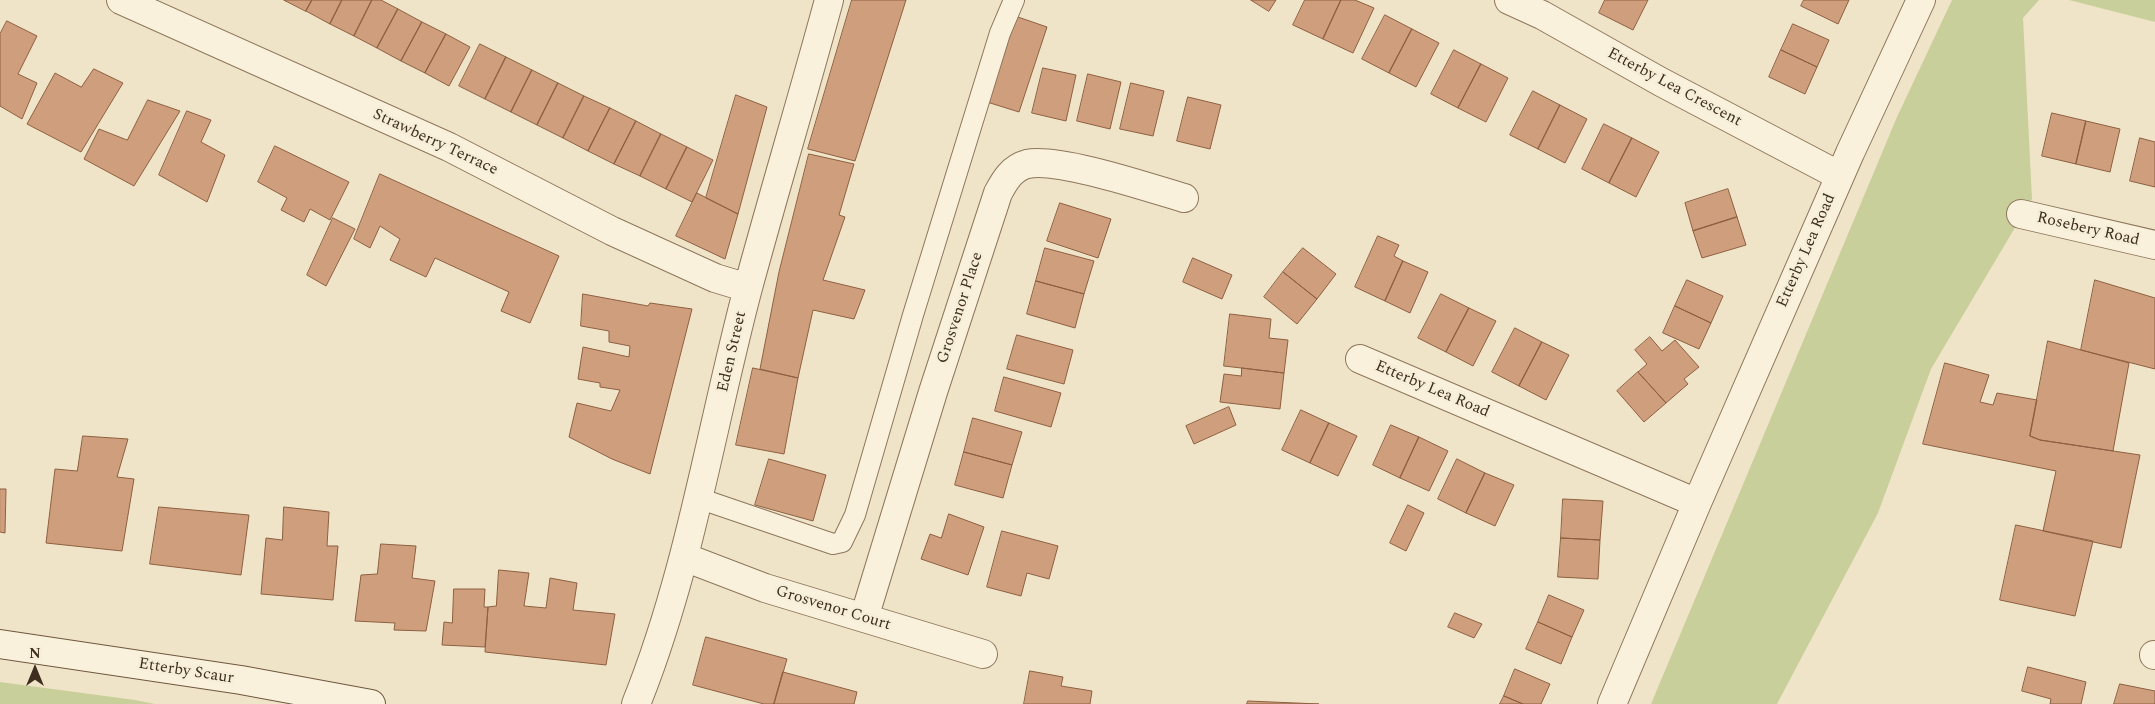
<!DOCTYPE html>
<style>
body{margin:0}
#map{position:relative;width:2155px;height:704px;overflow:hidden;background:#f0e4c8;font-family:Spectral,serif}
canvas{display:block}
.north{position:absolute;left:10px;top:644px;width:50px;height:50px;-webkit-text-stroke:4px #f7eed8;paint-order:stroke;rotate:0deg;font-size:14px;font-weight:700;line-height:20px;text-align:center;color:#3d2e20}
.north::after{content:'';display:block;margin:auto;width:18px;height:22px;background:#3d2e20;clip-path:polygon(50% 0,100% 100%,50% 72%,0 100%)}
</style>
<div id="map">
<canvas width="2155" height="704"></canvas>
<div class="north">N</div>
</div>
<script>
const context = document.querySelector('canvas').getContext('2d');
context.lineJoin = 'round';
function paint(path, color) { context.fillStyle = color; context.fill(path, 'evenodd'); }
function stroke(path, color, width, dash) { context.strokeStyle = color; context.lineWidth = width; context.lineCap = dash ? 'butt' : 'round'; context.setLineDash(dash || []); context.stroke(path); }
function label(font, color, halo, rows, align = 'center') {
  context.font = font + ' Spectral,serif'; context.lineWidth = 5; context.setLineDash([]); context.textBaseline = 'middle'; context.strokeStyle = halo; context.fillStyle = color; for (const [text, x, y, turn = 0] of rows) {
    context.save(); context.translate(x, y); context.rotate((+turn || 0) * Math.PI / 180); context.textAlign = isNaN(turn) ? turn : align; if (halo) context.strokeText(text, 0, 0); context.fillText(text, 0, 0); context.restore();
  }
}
paint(new Path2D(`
 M1952 0H2039L2023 18 2032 199 1931 369 1878 513 1777 704H1651L1897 117Z
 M2069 0H2155V22Z
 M0 682 135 700 155 704H0Z`), '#c9cf9b');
const building = new Path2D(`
 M284 0H312L306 11Z
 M312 0H342L330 24 306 11Z
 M342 0H372L354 36 330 24Z
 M372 0H381L398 9 377 48 354 36Z
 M852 0H906L855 161 808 149Z
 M1251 0H1276L1269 11Z
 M1305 0H1341L1323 39 1293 25Z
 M1341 0H1355L1374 8 1353 53 1323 39Z
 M1605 0H1648L1633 30 1599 13Z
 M1804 0H1849L1838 24 1801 6Z
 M398 9 422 22 401 61 377 48Z
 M1385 15 1412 29 1389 73 1362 59Z
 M1015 16 1047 27 1019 112 987 102Z
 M7 21 37 36 18 74 37 83 22 119 0 106V34Z
 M422 22 446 34 425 73 401 61Z
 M1793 24 1829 40 1817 67 1781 50Z
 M1412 29 1439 43 1416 87 1389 73Z
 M446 34 470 47 449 86 425 73Z
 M480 44 506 57 485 99 459 86Z
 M1454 50 1481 64 1458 108 1431 94Z
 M1781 50 1817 67 1805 94 1769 77Z
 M506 57 532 70 511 112 485 99Z
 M1481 64 1508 78 1486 122 1458 108Z
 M1043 68 1076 75 1066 121 1032 113Z
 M94 69 123 83 81 152 27 124 55 73 81 87Z
 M532 70 558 83 537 125 511 112Z
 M1088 74 1121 82 1110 129 1077 121Z
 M558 83 584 96 563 138 537 125Z
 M1131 83 1164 91 1153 136 1120 129Z
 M1533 91 1560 105 1538 149 1510 135Z
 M736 95 767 107 738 214 706 198Z
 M584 96 610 108 588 151 563 138Z
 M1188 97 1221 105 1210 149 1177 141Z
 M148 100 180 111 134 186 84 159 99 129 127 140Z
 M1560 105 1587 119 1565 163 1538 149Z
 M610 108 636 121 614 164 588 151Z
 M187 111 211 120 201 142 225 155 207 202 159 175Z
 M2052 113 2086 121 2076 164 2042 156Z
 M636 121 661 134 640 176 614 164Z
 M2086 121 2120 129 2110 172 2076 164Z
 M1604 124 1632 138 1609 183 1582 169Z
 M661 134 687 147 666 189 640 176Z
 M1632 138 1659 152 1636 197 1609 183Z
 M2140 138 2155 142V187L2130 181Z
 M275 146 349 182 330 220 310 209 304 222 281 210 287 198 258 182Z
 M687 147 713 160 692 202 666 189Z
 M809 154 854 164 839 215 845 217 823 280 865 290 854 319 813 310 798 378 760 369 779 272Z
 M380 174 559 256 530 323 501 311 509 292 435 258 426 277 390 260 400 239 380 226 370 248 354 239Z
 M1728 189 1737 217 1693 231 1685 203Z
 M697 193 738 214 725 259 676 236Z
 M1060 203 1111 219 1098 258 1047 241Z
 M1737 217 1746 245 1702 258 1693 231Z
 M333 218 355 229 326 286 307 275Z
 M1378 236 1399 245 1394 256 1403 261 1385 301 1355 287Z
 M1045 248 1094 261 1084 294 1036 281Z
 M1303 248 1336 274 1317 299 1283 272Z
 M1193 258 1232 275 1222 299 1183 282Z
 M1403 261 1428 272 1410 313 1385 301Z
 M1283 272 1317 299 1297 324 1264 297Z
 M1687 280 1723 296 1711 323 1675 306Z
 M2095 280 2155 298V369L2081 350Z
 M1036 281 1084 294 1075 328 1027 314Z
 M583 294 648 306 650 303 692 309 650 474 612 459 569 437 577 403 611 411 620 390 600 387V383L578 379 583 347 629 357 630 346 609 342V331L581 326Z
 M1441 294 1469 308 1446 352 1418 338Z
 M1675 306 1711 323 1699 349 1663 333Z
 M1469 308 1496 321 1473 366 1446 352Z
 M1230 314 1271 319 1269 338 1288 340 1284 373 1224 366Z
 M1515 328 1542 342 1519 386 1492 372Z
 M1017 335 1073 350 1064 384 1007 369Z
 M1650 337 1662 351 1675 340 1699 367 1684 379 1688 384 1666 403 1638 372 1647 364 1635 350Z
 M2048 341 2129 363 2113 451 2040 440 2030 436Z
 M1542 342 1569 355 1546 400 1519 386Z
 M1945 363 1989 375 1980 402 1993 405 1997 393 2037 400 2030 436 2040 440 2140 455 2121 548 2043 531 2056 471 1923 444Z
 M753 368 798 378 784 454 736 445Z
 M1242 368 1284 373 1280 409 1220 402 1224 374 1241 376Z
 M1638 372 1666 403 1644 422 1617 391Z
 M1004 377 1061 393 1051 427 995 411Z
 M1229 407 1236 425 1194 444 1186 426Z
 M1301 410 1329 423 1310 463 1282 450Z
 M973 418 1022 432 1012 465 964 452Z
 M1329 423 1357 436 1338 476 1310 463Z
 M1391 425 1419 437 1400 478 1373 465Z
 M83 436 128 439 117 477 134 479 122 551 46 543 55 469 77 471Z
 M1419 437 1448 451 1429 491 1400 478Z
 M964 452 1012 465 1003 498 955 485Z
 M769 459 826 475 813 521 755 505Z
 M1457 459 1485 473 1466 513 1438 499Z
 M1485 473 1514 485 1495 526 1466 513Z
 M0 489H6L5 533 0 532Z
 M1563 499 1603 501 1600 540 1561 538Z
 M1408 505 1424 513 1406 551 1390 543Z
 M159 507 249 515 241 575 150 564Z
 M284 507 329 512 327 546H338L333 600 261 594 266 538 282 540Z
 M949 514 984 527 968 575 921 559 930 534 941 538Z
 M2016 525 2093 541 2075 616 2000 600Z
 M1002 531 1058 546 1049 579 1027 573 1021 596 987 587Z
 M1561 538 1600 540 1598 579 1558 577Z
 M381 544 416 546 412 578 435 581 426 631 394 630 395 623 355 621 361 575 377 574Z
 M499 570 529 573 524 606 546 608 550 578 577 583 573 610 615 614 606 665 485 652 488 607 496 606Z
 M454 589H485L484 607H488L485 647 442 645 444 622 452 623Z
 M1549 595 1584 610 1572 637 1538 622Z
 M1455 613 1482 624 1474 638 1448 627Z
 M1538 622 1572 637 1561 664 1526 649Z
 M706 637 787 659 774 704H764L693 685Z
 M2028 667 2086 682 2081 704H2050L2051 699 2022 691Z
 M1515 669 1550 684 1541 704H1523L1504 696Z
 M1030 671 1063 677 1061 686 1092 691 1090 704H1024Z
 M783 672 857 692 854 704H774Z
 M2120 684 2155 691V704H2114Z
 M1504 696 1523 704H1500Z
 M1248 701 1319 704H1247Z`);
paint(building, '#cf9f7d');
stroke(building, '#8d5f41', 1);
const lane = new Path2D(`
 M698 498 833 544 842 542 855 515 913 315 1000 33 1014 0`);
const street = new Path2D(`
 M121 0 449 147 612 231 715 278 748 288
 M1509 0 1542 15 1661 82 1840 176
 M2021 214 2155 245
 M1360 359 1697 503
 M684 557 765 588 983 654
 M864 618 933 392 998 193C1005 180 1012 168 1027 164 1058 157 1150 188 1184 198
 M2154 655H2155
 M636 704C690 570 711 427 748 288 774 192 803 96 829 0
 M1612 704 1697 503 1850 153 1921 0`);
const secondary = new Path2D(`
 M0 644 241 680 371 704`);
stroke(lane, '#8d765c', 22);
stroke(street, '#8d765c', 30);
stroke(secondary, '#6f573f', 30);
stroke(lane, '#faf1dc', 20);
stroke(street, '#faf1dc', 28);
stroke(secondary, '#faf1dc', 28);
label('16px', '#3d2e20', '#f7eed8', [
 ["Etterby Lea Crescent",1674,88,28],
 ["Strawberry Terrace",435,143,25],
 ["Rosebery Road",2088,230,13],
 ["Etterby Lea Road",1807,251,-66],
 ["Grosvenor Place",961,308,-72],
 ["Eden Street",733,352,-77],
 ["Etterby Lea Road",1432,390,23],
 ["Grosvenor Court",833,609,17],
 ["Etterby Scaur",186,672,9]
]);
</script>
